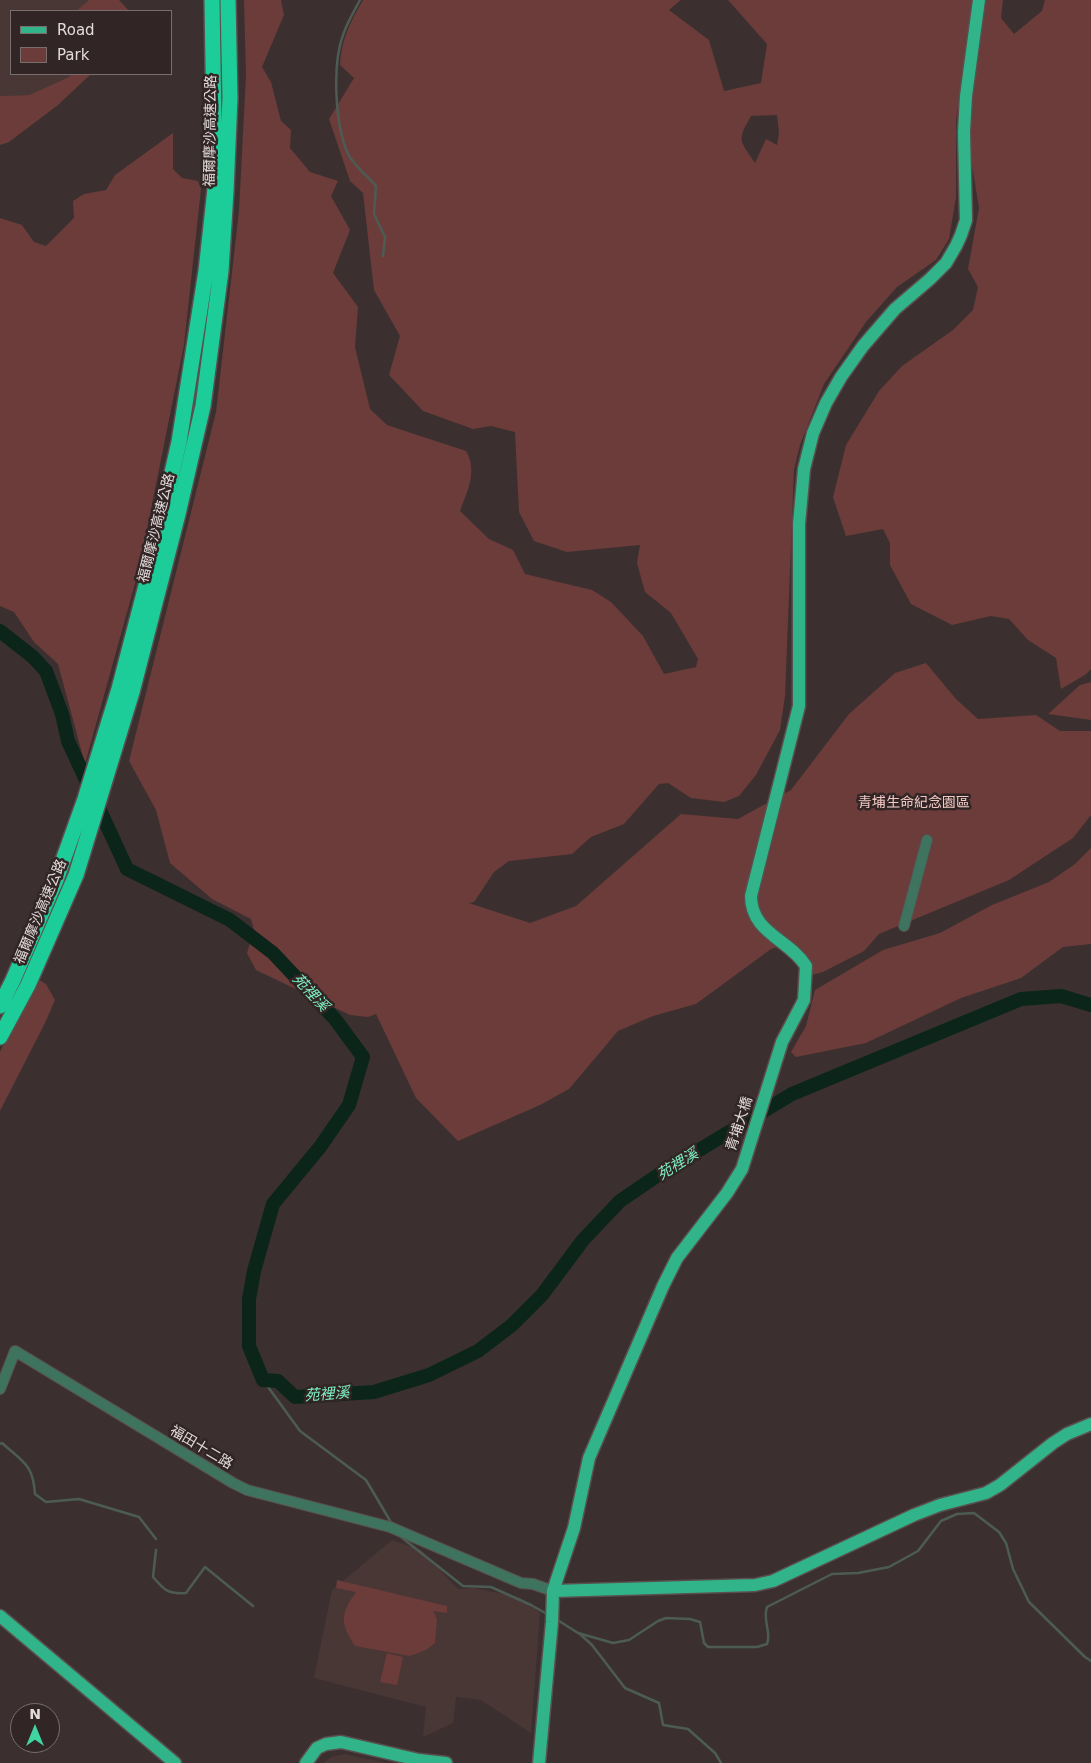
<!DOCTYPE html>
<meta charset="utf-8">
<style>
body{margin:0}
#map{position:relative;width:1091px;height:1763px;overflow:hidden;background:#3b302f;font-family:"DejaVu Sans",sans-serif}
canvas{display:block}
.legend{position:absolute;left:10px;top:10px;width:162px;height:65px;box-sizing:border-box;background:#312625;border:1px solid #786e6e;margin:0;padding:6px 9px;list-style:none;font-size:15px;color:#e3dbdb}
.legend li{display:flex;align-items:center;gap:10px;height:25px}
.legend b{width:25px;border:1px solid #786e6e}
.north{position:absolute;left:10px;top:1703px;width:50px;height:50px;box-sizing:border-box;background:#312625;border:1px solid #786e6e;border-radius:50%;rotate:0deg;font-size:14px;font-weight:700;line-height:20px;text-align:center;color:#e3dbdb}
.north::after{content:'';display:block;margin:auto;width:18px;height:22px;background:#3fd4a2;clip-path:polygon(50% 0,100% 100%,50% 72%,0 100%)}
</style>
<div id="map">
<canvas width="1091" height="1763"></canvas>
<ul class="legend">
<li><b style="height:6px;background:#31b489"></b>Road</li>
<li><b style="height:14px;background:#6b3c39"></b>Park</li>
</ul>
<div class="north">N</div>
</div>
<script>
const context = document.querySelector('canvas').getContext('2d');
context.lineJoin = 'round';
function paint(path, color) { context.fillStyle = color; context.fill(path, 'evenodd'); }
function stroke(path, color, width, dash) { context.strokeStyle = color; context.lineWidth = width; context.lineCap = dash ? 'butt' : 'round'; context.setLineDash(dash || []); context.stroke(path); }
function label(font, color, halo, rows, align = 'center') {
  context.font = font + ' "DejaVu Sans","Noto Sans TC",sans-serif'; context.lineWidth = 5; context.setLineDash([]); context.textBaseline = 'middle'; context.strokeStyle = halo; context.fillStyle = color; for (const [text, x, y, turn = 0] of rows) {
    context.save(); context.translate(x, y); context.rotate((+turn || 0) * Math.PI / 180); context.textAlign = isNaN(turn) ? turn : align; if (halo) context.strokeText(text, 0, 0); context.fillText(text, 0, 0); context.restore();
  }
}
paint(new Path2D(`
 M0 0H89L76 11H11V74H71L69 77 29 95 0 96Z
 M392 1540 421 1550 458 1589 474 1588 519 1597 540 1613 531 1733 481 1700 456 1697 453 1723 423 1737 426 1707 314 1678 332 1590Z
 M345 1754 386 1763H388H323L331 1757Z`), '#493735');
paint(new Path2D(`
 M89 0H119L129 11H76Z
 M244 0H281L284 15 262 67 271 82 281 121 291 130 290 148 310 172 338 181 331 196 350 230 333 273 358 307 355 347 370 409 387 425 466 451C478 471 467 492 460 511L489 539 513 550 525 574 592 590 611 602 643 636 664 674 696 667 698 659 671 613 645 592 637 563 640 545 567 552 534 541 519 512 515 432 491 426 473 429 423 411 389 375 400 336 374 290 363 193 350 181 329 119 354 78 340 65C341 39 351 21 363 0H681L669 10 709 40 724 91 761 83 767 44 728 0H972L956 121V197L949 239 936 260 897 287 866 322 824 384 800 445 794 470 785 696 780 730 756 775 739 796 724 802 691 798 668 783 659 784 624 824 591 837 572 854 509 861 494 872 474 902 469 903 530 923 576 906 681 814 738 819 791 790 849 714 895 673 926 663 956 699 978 719 1036 715 1060 731H1091V815L1073 838 1009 880 879 934 864 951 823 972 812 975 806 958 790 942 771 949 696 1004 653 1016 618 1031 569 1089 540 1105 458 1141 416 1098 376 1014 368 1017 350 1015 256 970 247 953 254 930 251 919 212 899 170 863 156 810 129 761 216 412 239 211 246 75ZM777 115 779 133 777 145 766 139 755 163C739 139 737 141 751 116Z
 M985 0H1003L1001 18 1014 34 1042 11 1045 0H1091V669L1085 675 1061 689 1056 658 1028 640 1009 619 991 616 952 625 911 604 890 565V543L883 529 846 536 833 497 846 445 879 391 902 366 953 330 973 310 978 287 968 269 979 208 967 135Z
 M71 74H91L58 105 9 142 0 145V96L29 95 69 77Z
 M173 133V169L182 178 198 181 201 189 184 345 139 569 85 764 58 664 34 642 14 612 0 606V218L22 225 34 242 46 246 74 218 73 201 84 194 106 190 115 175Z
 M1091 682V720L1048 714 1080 685Z
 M1091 848V944L1063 947 1021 978 961 998 866 1043 796 1057 791 1052 806 1026 815 990 883 950 940 933 992 905 1049 882 1075 864Z
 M36 978 46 984 55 1000 45 1023 0 1111V1052Z
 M337 1580 447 1606V1613L433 1611 437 1619 435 1643 426 1650 410 1656 355 1646C340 1623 340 1615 356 1592L336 1588Z
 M387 1653 403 1657 397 1685 380 1682Z`), '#6b3c39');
stroke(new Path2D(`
 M360 0C354 11 347 23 343 35 332 65 335 125 348 154 353 164 368 177 376 186L374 214 385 237 383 256
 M263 1380 300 1431 366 1480 392 1524
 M0 1444 2 1443C23 1462 33 1464 35 1494L46 1502 79 1499 139 1517 156 1539
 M401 1537 463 1586 491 1587 531 1605 547 1614
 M156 1550 153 1577C165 1591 168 1594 186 1593L205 1567 253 1606
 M556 1619 578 1633 613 1643 629 1640 658 1621 666 1618 690 1619 700 1622 704 1643 708 1647H757L767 1644C772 1633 762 1620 767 1607L832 1574 858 1573 889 1567 918 1551 941 1521 957 1514 974 1513 999 1532 1006 1543 1013 1569 1029 1602 1085 1657 1091 1661
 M580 1634 592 1645 625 1688 659 1703 663 1725 688 1729 715 1753 721 1763`), '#4c5c55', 2.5);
stroke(new Path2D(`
 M0 631 33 657 46 671 62 714 68 741 127 869 230 920 273 953 335 1019 363 1057 349 1105 320 1147 273 1204 254 1271 249 1299V1346L263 1380 278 1381 295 1397 374 1392 429 1375 478 1351 512 1325 542 1295 583 1240 620 1201 661 1173 792 1094 1021 999 1061 996 1091 1005`), '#0b251b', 14);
const minor = new Path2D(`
 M904 926 927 840
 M0 1389 15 1351 233 1483 247 1490 390 1527 521 1583 533 1584 553 1591`);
const major = new Path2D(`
 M553 1591 755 1585 773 1581 914 1515 940 1505 986 1493 1000 1485 1053 1443 1067 1434 1091 1424
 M0 1616 175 1763
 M306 1763 317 1748 326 1744 341 1742 419 1760 446 1763
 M539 1763 552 1622 553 1591 574 1528 589 1458 663 1286 677 1258 727 1193 742 1169 782 1042 804 1000 806 966C789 939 751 933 751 896L799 706V524L804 469 813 433 826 403 841 377 863 346 895 309 930 279 946 263 956 246 961 235 966 220 964 132 966 96 979 0`);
const highway = new Path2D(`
 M0 1006 13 980 56 880 85 799 119 689 148 578 179 442 206 271 215 189 212 0
 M0 1037 28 985 76 875 132 692 178 514 203 406 221 271 226 191 230 98 228 0`);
stroke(minor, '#594f4e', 12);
stroke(major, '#594f4e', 15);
stroke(highway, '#594f4e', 18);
stroke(minor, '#3e745f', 10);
stroke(major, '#31b489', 12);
stroke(highway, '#1dcd99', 15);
label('14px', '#e3dbdb', '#312625', [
 ["福爾摩沙高速公路",211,131,-89],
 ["福爾摩沙高速公路",157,528,-76],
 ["福爾摩沙高速公路",41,912,-67],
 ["青埔大橋",740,1124,-72],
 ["福田十二路",201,1448,31]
]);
label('14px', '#f3c8c4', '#312625', [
 ["青埔生命紀念園區",914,803]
]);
label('italic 15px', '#7ff0c4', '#312625', [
 ["苑裡溪",310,993,47],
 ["苑裡溪",678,1165,-32],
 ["苑裡溪",327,1395,-4]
]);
</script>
